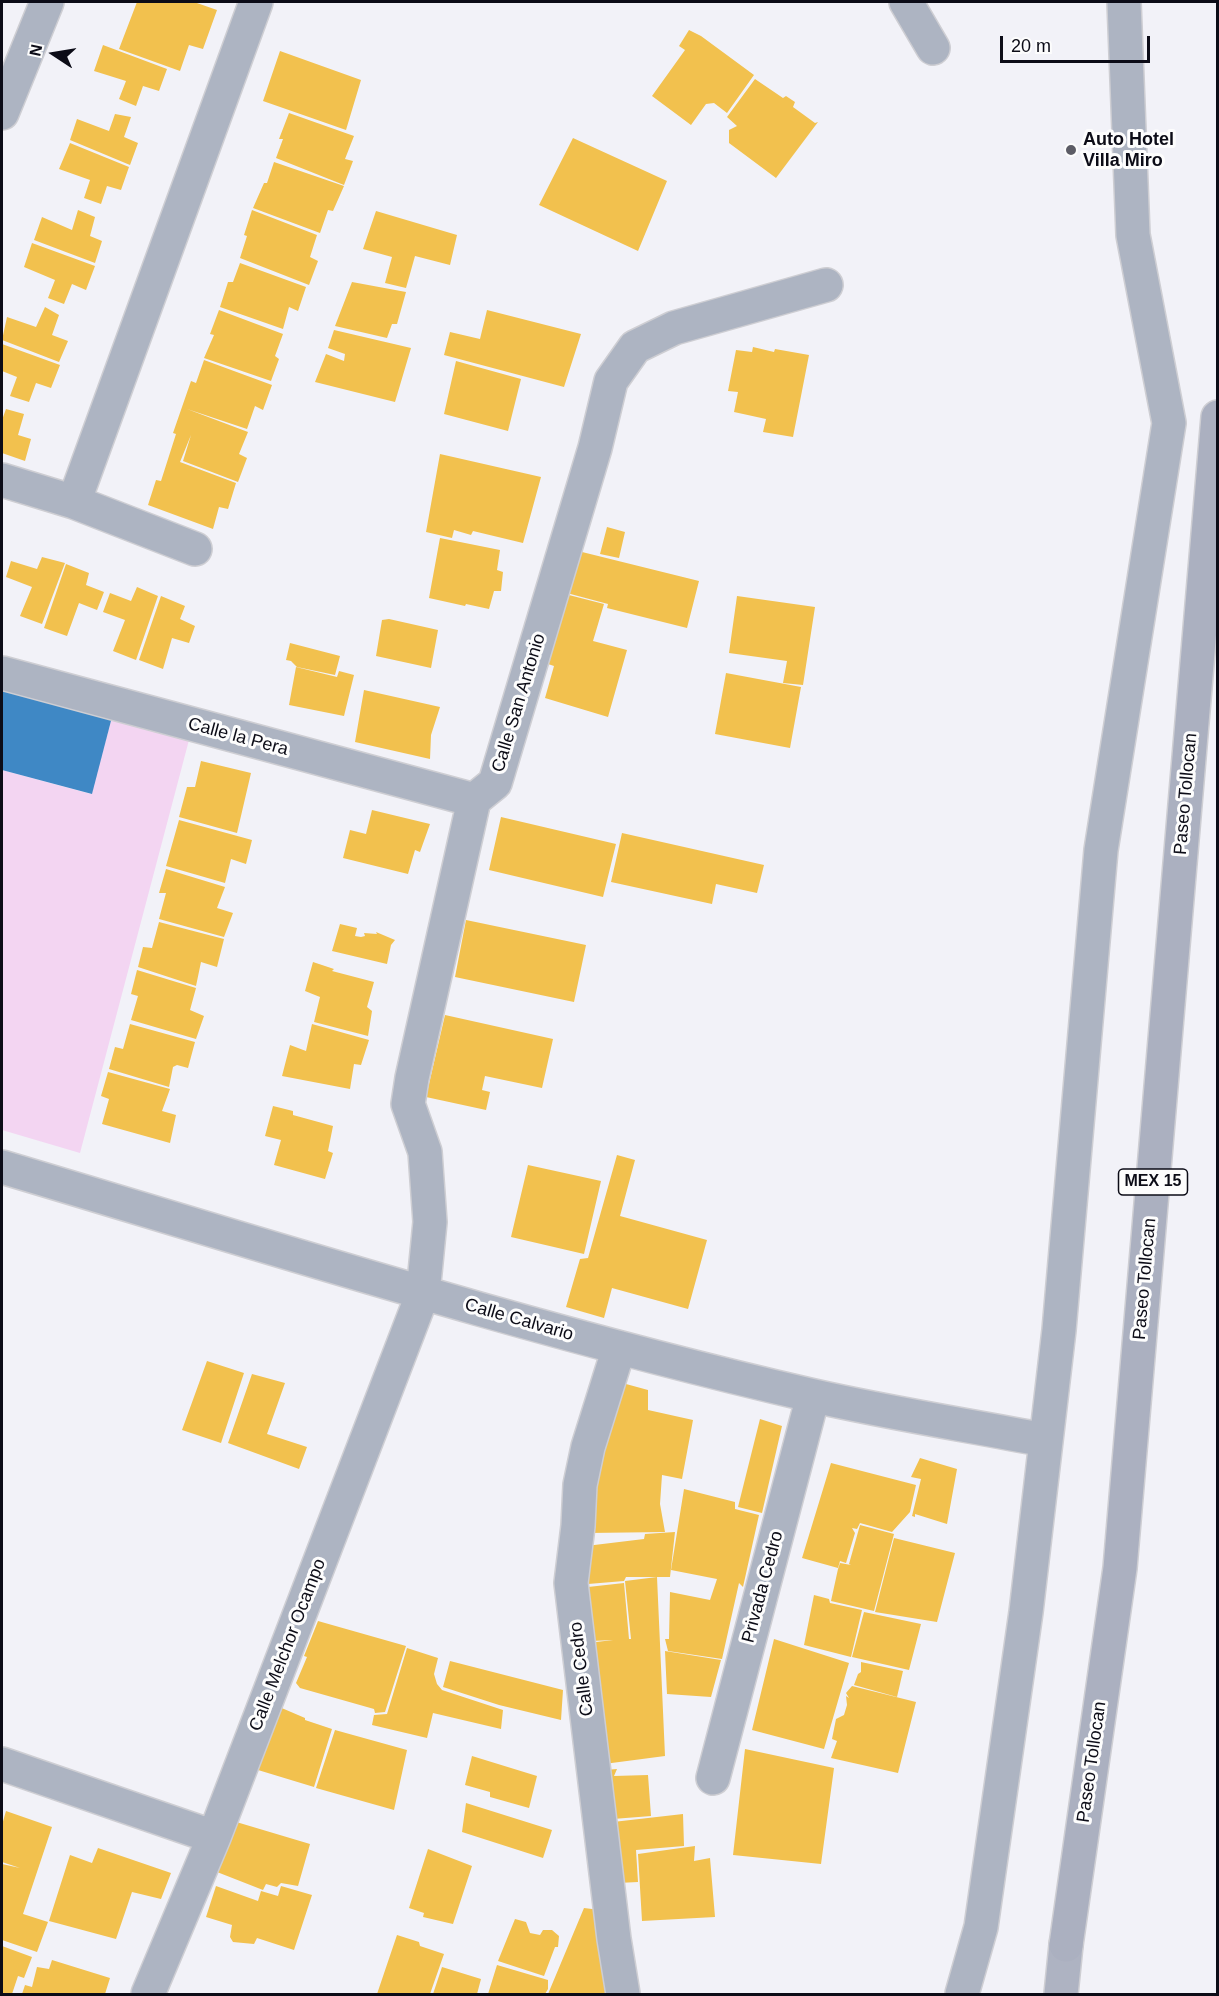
<!DOCTYPE html>
<style>
body{margin:0}
#map{position:relative;width:1219px;height:1996px;overflow:hidden;background:#f2f2f8;font-family:Arial,sans-serif}
canvas{display:block}
.frame{position:absolute;inset:0;border:3px solid #0c0c17;pointer-events:none}
.north{position:absolute;left:24px;top:24px;width:60px;height:60px;-webkit-text-stroke:4px #fdfdfd;paint-order:stroke;rotate:282deg;font-size:16px;font-weight:700;line-height:24px;text-align:center;color:#0c0c17}
.north::after{content:'';display:block;margin:auto;width:21px;height:27px;background:#0c0c17;clip-path:polygon(50% 0,100% 100%,50% 72%,0 100%)}
.scale{position:absolute;left:1000px;top:36px;width:150px;height:27px;box-sizing:border-box;border:3px solid #0c0c17;border-top:0;padding-left:8px;font-size:18px;line-height:21px;white-space:nowrap;color:#0c0c17;-webkit-text-stroke:4px #fdfdfd;paint-order:stroke}
</style>
<div id="map">
<canvas width="1219" height="1996"></canvas>
<div class="frame"></div>
<div class="north">N</div>
<div class="scale">20 m</div>
</div>
<script>
const context = document.querySelector('canvas').getContext('2d');
context.lineJoin = 'round';
function paint(path, color) { context.fillStyle = color; context.fill(path, 'evenodd'); }
function stroke(path, color, width, dash) { context.strokeStyle = color; context.lineWidth = width; context.lineCap = dash ? 'butt' : 'round'; context.setLineDash(dash || []); context.stroke(path); }
function label(font, color, halo, rows, align = 'center') {
  context.font = font + ' Arial,sans-serif'; context.lineWidth = 6; context.setLineDash([]); context.textBaseline = 'middle'; context.strokeStyle = halo; context.fillStyle = color; for (const [text, x, y, turn = 0] of rows) {
    context.save(); context.translate(x, y); context.rotate((+turn || 0) * Math.PI / 180); context.textAlign = isNaN(turn) ? turn : align; if (halo) context.strokeText(text, 0, 0); context.fillText(text, 0, 0); context.restore();
  }
}
paint(new Path2D(`
 M112 717 189 740 80 1153 2 1130V770L91 794Z`), '#f3d5f2');
paint(new Path2D(`
 M137 2H194L217 10 203 49 189 45 180 71 119 49Z
 M689 30 701 36 754 75 727 113 714 103 706 104 691 125 652 96 685 50 679 46Z
 M103 45 167 69 159 91 143 86 136 106 119 99 126 81 94 71Z
 M280 51 361 80 346 130 263 101Z
 M755 79 783 98 786 96 795 102 793 107 815 123 818 122 776 178 729 143V130L737 126 727 117Z
 M289 113 354 136 345 159 353 161 344 185 276 158 283 139H279Z
 M115 114 131 117 124 137 138 143 130 165 70 140 77 119 109 131Z
 M573 138 667 181 638 251 539 205Z
 M70 143 129 167 121 190 107 186 101 204 84 198 90 180 59 169Z
 M274 162 344 186 333 211 328 210 320 233 253 208 264 183H267Z
 M78 210 95 217 90 236 102 241 95 263 34 240 42 217 72 230Z
 M252 210 317 235 310 257 318 261 309 285 240 258 247 236 244 235Z
 M376 211 457 235 450 265 415 256 406 288 385 283 392 257 363 249Z
 M32 243 95 266 86 290 72 284 64 304 48 298 55 280 24 267Z
 M240 263 306 287 298 311 289 307 283 329 220 307 228 282H233Z
 M352 282 406 292 397 324H392L387 338 335 326Z
 M45 307 59 315 52 335 68 341 59 362 2 340 7 317 36 327Z
 M219 310 283 334 275 356 279 359 271 381 204 358 214 335 210 334Z
 M487 310 581 334 564 387 444 355 450 332 480 339Z
 M334 330 411 348 395 402 315 382 326 354 344 361 345 354 328 348Z
 M2 344 60 365 51 388 36 383 29 402 10 396 17 377 2 371Z
 M753 347 774 352 775 349 809 355 793 437 763 432 766 419 734 412 738 392 728 391 736 350 752 352Z
 M204 360 272 385 263 410 255 406 247 429 187 409 248 432 239 454 247 458 238 482 183 461 191 435 180 462 236 483 228 509 219 507 213 529 148 505 156 480 161 481 176 434 173 433 191 381 196 383Z
 M456 361 521 379 508 431 444 414Z
 M6 409 24 414 18 435 31 439 25 461 2 453V420Z
 M440 454 541 477 523 543 473 531 471 535 454 530 452 538 426 532Z
 M607 527 625 532 619 558 600 554Z
 M440 538 500 550 497 570 503 572 501 591H494L489 609 466 604 465 606 429 598Z
 M574 550 699 581 687 628 607 608 608 604 563 592Z
 M42 557 65 563 42 624 20 616 32 587 6 577 11 561 37 569Z
 M66 564 89 573 86 585 104 592 97 610 79 603 67 636 44 628Z
 M137 587 158 596 136 660 113 651 125 620 103 612 110 593 131 601Z
 M565 594 604 604 593 641 627 650 608 717 545 698 554 666 545 663Z
 M161 596 185 606 180 619 195 626 189 643 172 638 163 669 139 660Z
 M737 596 815 607 803 685 783 683 787 661 729 653Z
 M389 619 438 630 431 668 376 656 382 620Z
 M290 643 340 656 335 675 297 667 291 661 286 660Z
 M296 667 337 677 339 671 354 675 344 716 289 705Z
 M726 673 801 687 790 748 715 734Z
 M364 690 440 707 431 735 430 759 355 742Z
 M201 761 251 773 237 833 179 817 187 787H195Z
 M372 810 430 824 420 852 415 850 408 874 343 858 350 830 366 834Z
 M501 817 616 844 603 897 489 870Z
 M179 820 252 840 246 864 231 859 225 883 166 866Z
 M622 833 764 865 757 893 716 884 712 904 611 882Z
 M166 869 225 887 217 908 233 913 224 937 159 919 166 893H159Z
 M466 920 586 945 574 1002 455 977Z
 M159 922 224 939 217 967 201 962 196 986 138 967 143 947 152 948Z
 M340 924 357 928 355 936 361 937 365 936 364 933 377 934 376 932 395 940 391 945 387 964 332 951Z
 M313 962 334 969 332 971 374 982 367 1007 372 1011 368 1036 314 1022 320 997 305 991Z
 M137 970 196 988 190 1010 204 1016 196 1039 131 1020 138 996 131 994Z
 M445 1015 553 1039 542 1088 485 1076 482 1090 490 1092 486 1110 426 1097Z
 M130 1024 195 1042 188 1068 177 1065 173 1067 169 1087 109 1069 115 1047 123 1049Z
 M312 1024 369 1040 361 1065 354 1064 350 1089 282 1076 290 1045 306 1051Z
 M108 1072 170 1089 162 1111 176 1115 170 1143 102 1124 109 1099 101 1096Z
 M273 1106 293 1111V1115L333 1126 328 1151 333 1153 325 1179 274 1165 281 1140 265 1136Z
 M617 1155 635 1160 620 1216 707 1240 688 1309 612 1288 604 1318 566 1307 580 1259 588 1258Z
 M528 1165 601 1181 584 1254 511 1237Z
 M207 1361 244 1373 221 1443 182 1430Z
 M252 1374 285 1383 267 1434 307 1447 299 1469 228 1443Z
 M615 1381 648 1390V1410L693 1420 682 1479 662 1475 660 1504 665 1532 588 1533Z
 M760 1419 782 1426 762 1513 738 1507Z
 M920 1458 957 1469 947 1524 915 1514V1517L912 1516 921 1479 911 1477Z
 M831 1463 916 1485 910 1512 892 1532 860 1523 857 1529 852 1528 855 1533 846 1563 840 1561 838 1568 802 1558Z
 M684 1489 735 1502V1509L759 1515 743 1587 739 1583 722 1659 668 1651 665 1639H669L670 1592 710 1600 717 1579 671 1570Z
 M860 1525 894 1534 874 1611 831 1601 838 1569 840 1563 851 1565 849 1564Z
 M675 1532 670 1577H626L624 1581 588 1584 586 1546 644 1539 645 1534Z
 M894 1538 955 1553 937 1622 875 1612Z
 M657 1577 665 1756 604 1764 588 1643 613 1640 591 1641 588 1587 624 1583 629 1639H631L625 1581Z
 M814 1595 829 1599 830 1603 862 1610 851 1657 804 1645Z
 M864 1612 921 1624 909 1670 852 1657Z
 M318 1621 406 1646 385 1712 375 1713 374 1709 300 1688 296 1683 307 1657 304 1656Z
 M774 1639 849 1663 824 1749 752 1730Z
 M407 1648 438 1658 434 1674 437 1684 442 1690 503 1710 501 1729 433 1713 427 1738 372 1725 374 1715 387 1714Z
 M665 1651 721 1660 711 1697 667 1694Z
 M450 1661 563 1690 561 1720 499 1705 443 1687Z
 M861 1662 903 1671 897 1697 854 1685 858 1674 861 1672Z
 M852 1686 916 1702 898 1773 831 1758 837 1741 832 1739 836 1719 844 1715 847 1705 846 1696 849 1698 846 1693Z
 M277 1706 305 1718V1720L332 1729 314 1787 258 1770Z
 M335 1730 407 1750 394 1810 316 1788Z
 M745 1749 834 1768 821 1864 733 1855Z
 M472 1756 537 1776 529 1808 490 1797V1792L465 1785Z
 M617 1769 614 1776 648 1775 651 1816 613 1819 605 1770Z
 M466 1803 552 1830 543 1858 462 1832Z
 M6 1811 52 1827 23 1914 48 1922 37 1952 2 1940V1864L20 1868 2 1862V1825Z
 M683 1814 684 1846 636 1850 638 1882 618 1883 613 1822Z
 M233 1821 310 1844 298 1886 281 1883 277 1887 266 1884 263 1890 217 1872Z
 M695 1846 694 1861 710 1858 715 1917 642 1921 638 1854Z
 M98 1848 171 1873 161 1899 132 1892 116 1939 49 1921 70 1855 92 1863Z
 M428 1849 472 1866 453 1924 423 1917 424 1913 409 1908Z
 M216 1886 258 1901 261 1891 278 1896 281 1886 312 1895 294 1950 257 1938 254 1944 233 1942 230 1937 232 1925 206 1917Z
 M584 1908 600 1910 605 1990H610L609 1994H548Z
 M515 1919 526 1922 530 1933 540 1935 543 1930H552L559 1936 558 1947H555L544 1976 498 1961Z
 M397 1935 419 1942 420 1946 444 1954 430 1994H377Z
 M2 1946 32 1957 24 1978 18 1976 12 1994H2Z
 M52 1960 110 1978 105 1994H22L25 1985 32 1987 37 1967 49 1969Z
 M497 1965 548 1980V1989L545 1994H488Z
 M442 1967 481 1979 477 1994H433Z`), '#f2c14e');
paint(new Path2D(`
 M2 684 112 717 92 794 2 770Z`), '#3f88c5');
const minor = new Path2D(`
 M906 2 933 48
 M2 113 47 2
 M2 480 74 502 195 549
 M74 502 256 2
 M2 673 474 800
 M2 1167C270 1247 537 1332 810 1395 888 1413 967 1425 1045 1440
 M619 1348 588 1447 580 1485 578 1526 571 1583 614 1939 623 1994
 M2 1764 214 1837
 M713 1778 813 1396
 M148 1994 214 1837 423 1293 430 1222 425 1152 408 1104 412 1078 474 800 495 783 595 448 611 381 635 347 674 328 826 285
 M962 1994 981 1927 1026 1612 1059 1330 1101 850 1169 423 1133 235 1124 2`);
const trunk = new Path2D(`
 M1061 1994 1066 1945`);
const motorway = new Path2D(`
 M1066 1945 1120 1568 1218 417`);
stroke(minor, '#ceced3', 36);
stroke(trunk, '#ceced3', 36);
stroke(motorway, '#ceced3', 36);
stroke(minor, '#adb4c2', 33);
stroke(trunk, '#aeb3c2', 33);
stroke(motorway, '#abb0c0', 33);
for (const [x, y, r, color] of [
 [1071,150,6,"#5c5c66"]
]) { const dot = new Path2D(); dot.arc(x, y, r, 0, 2 * Math.PI); context.fillStyle = color; context.fill(dot); stroke(dot, '#fdfdfd', 2); }
for (const [x, y, w] of [
 [1153,1182,69]
]) { const box = new Path2D(); box.roundRect(x - w / 2, y - 13, w, 26, 4.5); context.fillStyle = '#fdfdfd'; context.fill(box); stroke(box, '#0c0c17', 1.5); }
label('bold 16px', '#0c0c17', null, [
 ["MEX 15",1153,1182]
]);
label('bold 18px', '#0c0c17', '#fdfdfd', [
 ["Auto Hotel",1083,140],
 ["Villa Miro",1083,161]
], 'left');
label('18px', '#0c0c17', '#fdfdfd', [
 ["Calle San Antonio",519,703,-73],
 ["Calle la Pera",238,737,15],
 ["Paseo Tollocan",1186,794,-85],
 ["Paseo Tollocan",1145,1279,-85],
 ["Calle Calvario",519,1320,16],
 ["Privada Cedro",763,1587,-75],
 ["Calle Melchor Ocampo",288,1645,-69],
 ["Calle Cedro",582,1669,-97],
 ["Paseo Tollocan",1092,1762,-82]
]);
</script>
